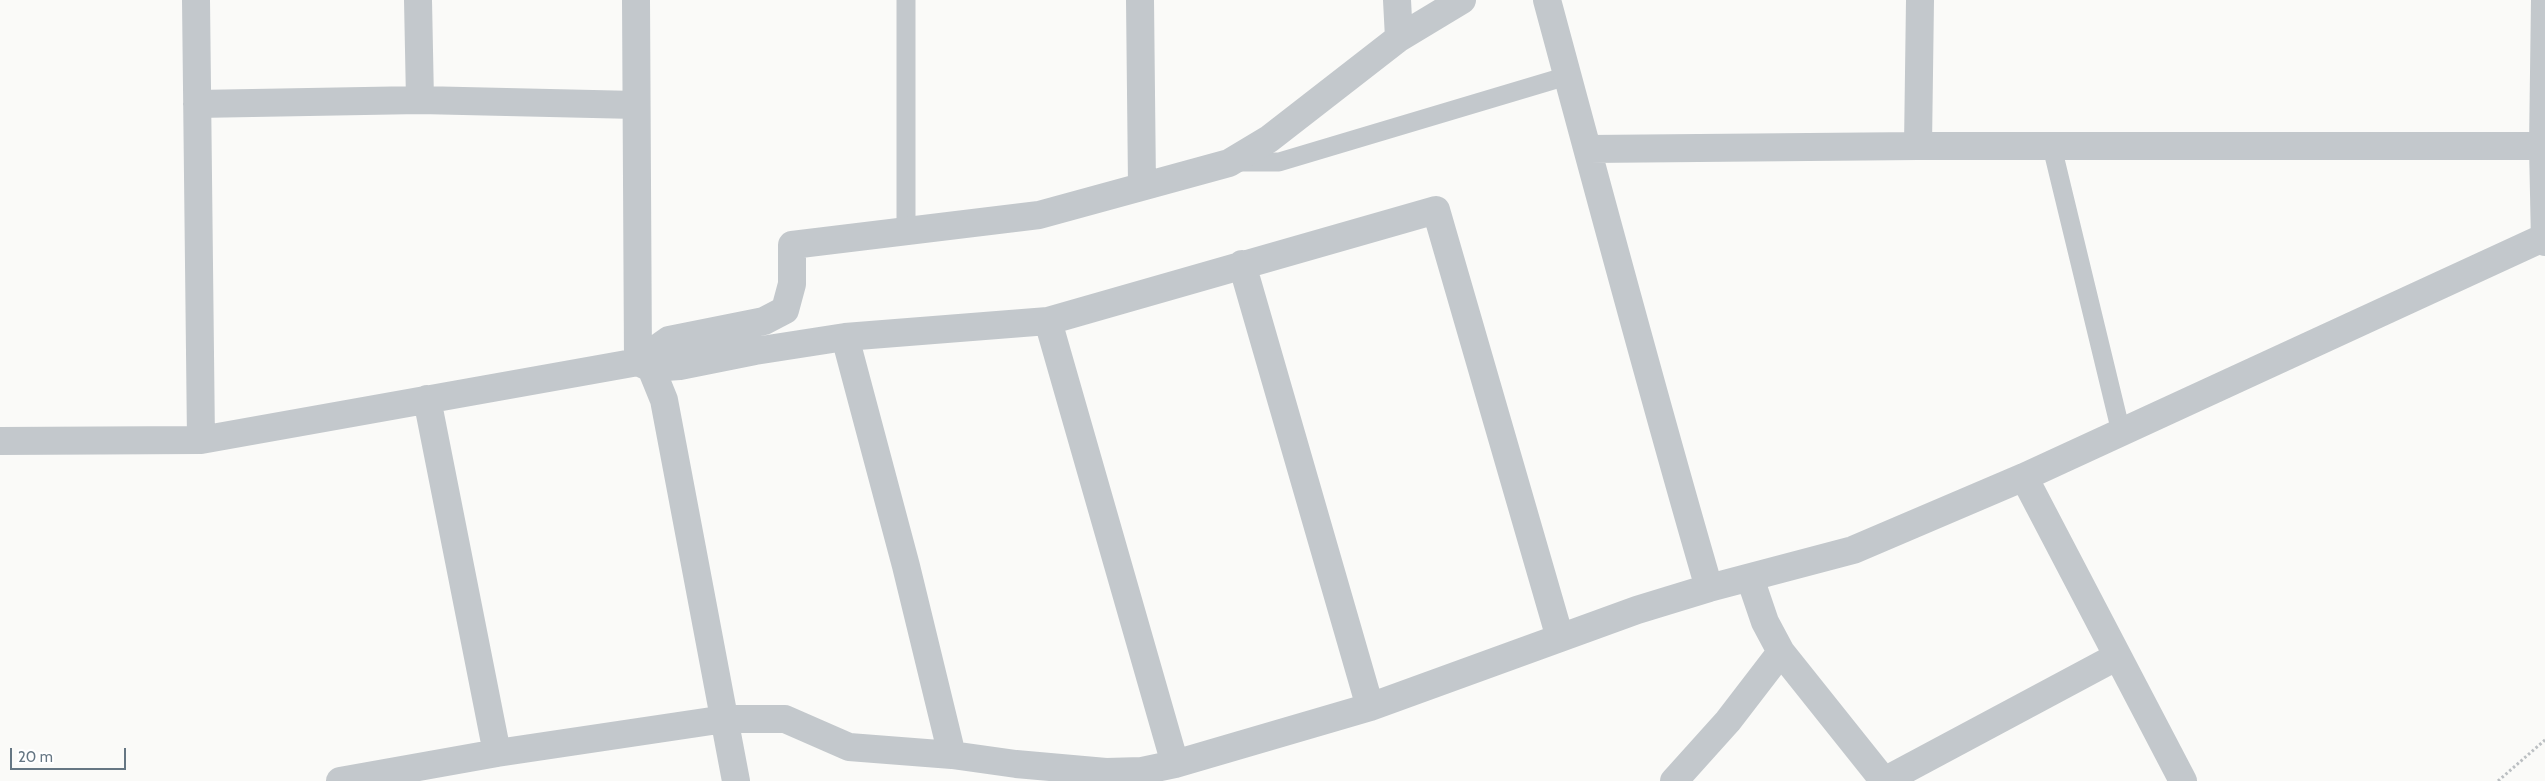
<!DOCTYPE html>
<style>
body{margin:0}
#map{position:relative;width:2545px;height:781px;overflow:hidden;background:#fafaf8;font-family:Cabin,sans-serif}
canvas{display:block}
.scale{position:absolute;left:10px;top:748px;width:116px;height:22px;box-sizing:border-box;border:2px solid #657683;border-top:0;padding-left:6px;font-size:15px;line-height:18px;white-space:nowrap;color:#657683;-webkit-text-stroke:4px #fff;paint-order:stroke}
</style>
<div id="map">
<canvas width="2545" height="781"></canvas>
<div class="scale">20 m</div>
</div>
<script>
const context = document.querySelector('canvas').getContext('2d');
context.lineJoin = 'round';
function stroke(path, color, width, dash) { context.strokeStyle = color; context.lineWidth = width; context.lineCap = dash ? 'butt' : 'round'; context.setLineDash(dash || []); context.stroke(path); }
stroke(new Path2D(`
 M2498 781 2545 740`), '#bbbfc2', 3, [2.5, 2.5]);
stroke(new Path2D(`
 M2052 147 2121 432
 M1233 162H1279L1567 76
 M906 230V0`), '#c3c8cc', 19);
stroke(new Path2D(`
 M196 0 201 440
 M418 0 420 100
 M636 0 638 362
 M1140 0 1142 185
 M1397 0 1399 38
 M1547 0C1600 196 1652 393 1709 588
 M2545 0 2543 146 2545 242
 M197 104 420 100 636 105
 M1918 146 1920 0
 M1589 149 1918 146H2543
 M1242 264 1370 707
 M1048 321 1175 764
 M845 337 906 566 952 755
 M638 362 651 368 664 400 736 781
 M651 368 680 366 755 351 845 337 1048 321 1436 210 1560 638
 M427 399 497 753
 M0 441 201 440 638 362 669 340 764 321 785 310 792 284V245L1039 215 1229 163 1269 139 1399 38 1462 0
 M2024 477 2183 781
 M1750 578 1765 622 1781 652 1884 781
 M340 781 497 753 725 719H785L849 747 952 755 1016 764 1106 772 1142 771 1175 764 1370 707 1637 610 1709 588 1853 550 2024 477 2545 237
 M1674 781 1728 721 1781 652
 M1884 781 2116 657`), '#c3c8cc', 28);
</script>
